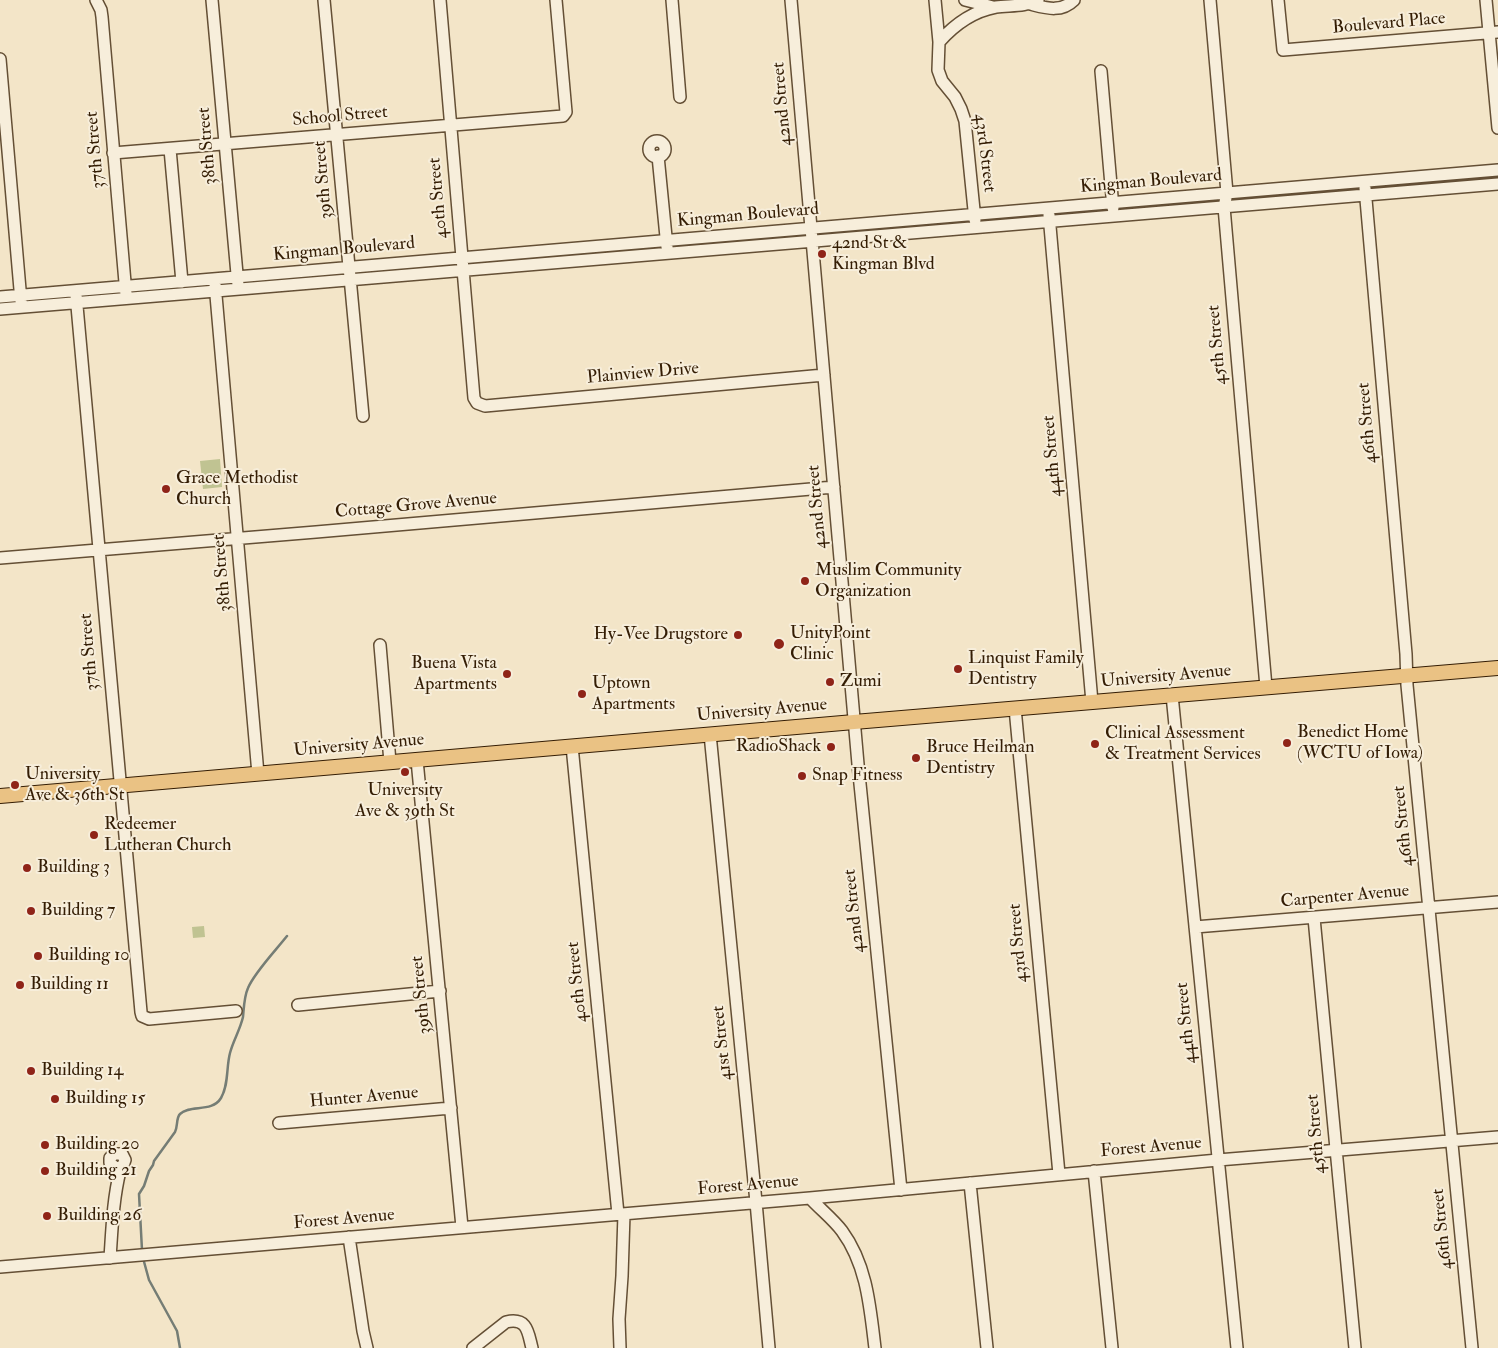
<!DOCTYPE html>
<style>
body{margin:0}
canvas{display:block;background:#f3e5c8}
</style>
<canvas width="1498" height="1348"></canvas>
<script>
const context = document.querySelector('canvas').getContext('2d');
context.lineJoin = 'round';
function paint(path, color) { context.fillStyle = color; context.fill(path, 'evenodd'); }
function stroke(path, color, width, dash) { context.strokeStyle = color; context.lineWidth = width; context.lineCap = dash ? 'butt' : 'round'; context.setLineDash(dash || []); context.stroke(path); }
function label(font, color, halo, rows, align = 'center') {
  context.font = font + ' "IM FELL Double Pica",serif'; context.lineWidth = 4; context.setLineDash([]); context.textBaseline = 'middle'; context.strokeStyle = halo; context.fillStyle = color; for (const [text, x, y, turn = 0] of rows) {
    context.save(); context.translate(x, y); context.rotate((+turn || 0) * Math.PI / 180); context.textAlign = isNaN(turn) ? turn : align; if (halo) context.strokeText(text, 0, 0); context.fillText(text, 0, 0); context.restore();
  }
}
paint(new Path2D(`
 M220 459 222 487 203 489 200 461Z
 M204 926 205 937 193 938 192 927Z`), '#c0c392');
stroke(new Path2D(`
 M142 1250 139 1194 144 1186 149 1171 153 1165 154 1161 175 1132C178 1126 176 1118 180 1114 190 1104 212 1113 221 1098 229 1084 226 1068 230 1053 233 1041 240 1030 243 1017 244 1007 244 997 248 988 254 973 276 950 287 936
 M143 1258 149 1280 177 1331 180 1348`), '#757d75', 2.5);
const minor = new Path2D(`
 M96 0 101 10 102 17 126 294
 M212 0 238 285
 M324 0 363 416
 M440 0 474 398 477 403 485 406 824 375
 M672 0 680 97
 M791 0 858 764 901 1190
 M935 0 939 42 938 70 942 81 955 97 961 109 965 121 975 220
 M965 0 993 7
 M1210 0 1227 193 1224 207 1266 687
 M1278 0 1283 50 1498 32
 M1486 0 1498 128
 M1030 4C1046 8 1061 13 1074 0
 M939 42C954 25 974 11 996 7 1010 5 1025 7 1038 0
 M0 59 21 301
 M1101 71 1113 208
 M649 149a8 8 0 1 1 16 0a8 8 0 1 1-16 0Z
 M170 149 182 282
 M113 153 563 116 566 112 556 0
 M658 156 667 247
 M1365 188 1406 654 1407 685 1472 1348
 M1049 215 1092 702
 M215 284 258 774
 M76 295 141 1012 142 1016 149 1019 236 1011
 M0 297 1498 170
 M0 309 1498 184
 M0 558 316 532 834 487
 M380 645 390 762
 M1172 695 1237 1348
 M1015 708 1059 1174
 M710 734 756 1202 769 1348
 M572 746 618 1214
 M417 760 462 1227
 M1314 918 1355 1348
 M1195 927 1498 902
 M298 1005 440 991
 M279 1123 451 1108
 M1094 1171 1112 1348
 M970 1183 987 1348
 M810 1198C820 1209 833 1219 842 1231 867 1265 870 1307 875 1348
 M349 1237 363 1331 367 1348
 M110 1258C112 1229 113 1199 120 1171 121 1166 124 1165 125 1160L122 1154H114L110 1158V1163L116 1168 121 1167
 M0 1267 810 1198 1218 1160 1498 1137
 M473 1348 506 1322C528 1317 528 1333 532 1348
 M620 1348 619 1319 622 1276 624 1214`);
const major = new Path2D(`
 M0 796 854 722 1498 668`);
stroke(minor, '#644f35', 14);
stroke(major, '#341d04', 16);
stroke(minor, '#f7eedb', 11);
stroke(major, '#eac284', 14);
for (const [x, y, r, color] of [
 [822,254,5,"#8f2418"],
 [166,489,5,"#8f2418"],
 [805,581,5,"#8f2418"],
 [738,635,5,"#8f2418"],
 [779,644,6,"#8f2418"],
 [958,669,5,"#8f2418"],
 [507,674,5,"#8f2418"],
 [830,682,5,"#8f2418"],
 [582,694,5,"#8f2418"],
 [1287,743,5,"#8f2418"],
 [1095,744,5,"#8f2418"],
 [831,747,5,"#8f2418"],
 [916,758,5,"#8f2418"],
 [405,772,5,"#8f2418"],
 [802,776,5,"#8f2418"],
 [15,785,5,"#8f2418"],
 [94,835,5,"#8f2418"],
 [27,868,5,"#8f2418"],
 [31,911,5,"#8f2418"],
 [38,956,5,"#8f2418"],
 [20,985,5,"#8f2418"],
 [31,1071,5,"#8f2418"],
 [55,1099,5,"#8f2418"],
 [45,1145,5,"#8f2418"],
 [45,1171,5,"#8f2418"],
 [47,1216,5,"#8f2418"]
]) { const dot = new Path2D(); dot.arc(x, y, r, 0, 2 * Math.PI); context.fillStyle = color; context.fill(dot); stroke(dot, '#f7eedb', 2); }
label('18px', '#341d04', '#f7eedb', [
 ["Boulevard Place",1389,24,-5],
 ["42nd Street",783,104,-95],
 ["School Street",340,117,-5],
 ["38th Street",208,146,-95],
 ["37th Street",96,150,-95],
 ["43rd Street",984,153,83],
 ["39th Street",324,180,-95],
 ["Kingman Boulevard",1151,182,-5],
 ["40th Street",439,198,-95],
 ["Kingman Boulevard",748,216,-5],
 ["Kingman Boulevard",344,250,-5],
 ["45th Street",1218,345,-95],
 ["Plainview Drive",643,374,-5],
 ["46th Street",1368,423,-95],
 ["44th Street",1053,456,-95],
 ["Cottage Grove Avenue",416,506,-5],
 ["42nd Street",818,507,-95],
 ["38th Street",223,573,-95],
 ["37th Street",90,652,-95],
 ["University Avenue",1166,677,-5],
 ["University Avenue",762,711,-5],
 ["University Avenue",359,746,-5],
 ["46th Street",1404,826,-96],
 ["Carpenter Avenue",1345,897,-5],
 ["42nd Street",855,911,-96],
 ["43rd Street",1019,943,-95],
 ["40th Street",578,982,-96],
 ["39th Street",422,995,-96],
 ["44th Street",1187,1023,-96],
 ["41st Street",723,1043,-96],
 ["Hunter Avenue",364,1098,-5],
 ["45th Street",1317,1134,-95],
 ["Forest Avenue",1151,1148,-5],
 ["Forest Avenue",748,1186,-5],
 ["Forest Avenue",344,1220,-5],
 ["46th Street",1443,1229,-96]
]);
label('18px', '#341d04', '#f7eedb', [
 ["42nd St &",832,244],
 ["Kingman Blvd",832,265],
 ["Grace Methodist",176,479],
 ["Church",176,500],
 ["Muslim Community",815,571],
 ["Organization",815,592],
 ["UnityPoint",790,634],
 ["Clinic",790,655],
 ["Hy-Vee Drugstore",728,635,"right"],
 ["Linquist Family",968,659],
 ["Dentistry",968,680],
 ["Buena Vista",497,664,"right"],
 ["Apartments",497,685,"right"],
 ["Zumi",840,682],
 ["Uptown",592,684],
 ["Apartments",592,705],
 ["Benedict Home",1297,733],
 ["(WCTU of Iowa)",1297,754],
 ["Clinical Assessment",1105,734],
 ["& Treatment Services",1105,755],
 ["RadioShack",821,747,"right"],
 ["Bruce Heilman",926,748],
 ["Dentistry",926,769],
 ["University",25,775],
 ["Ave & 36th St",25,796],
 ["Snap Fitness",812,776],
 ["University",405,791,"center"],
 ["Ave & 39th St",405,812,"center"],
 ["Redeemer",104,825],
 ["Lutheran Church",104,846],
 ["Building 3",37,868],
 ["Building 7",41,911],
 ["Building 10",48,956],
 ["Building 11",30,985],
 ["Building 14",41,1071],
 ["Building 15",65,1099],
 ["Building 20",55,1145],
 ["Building 21",55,1171],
 ["Building 26",57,1216]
], 'left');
</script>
